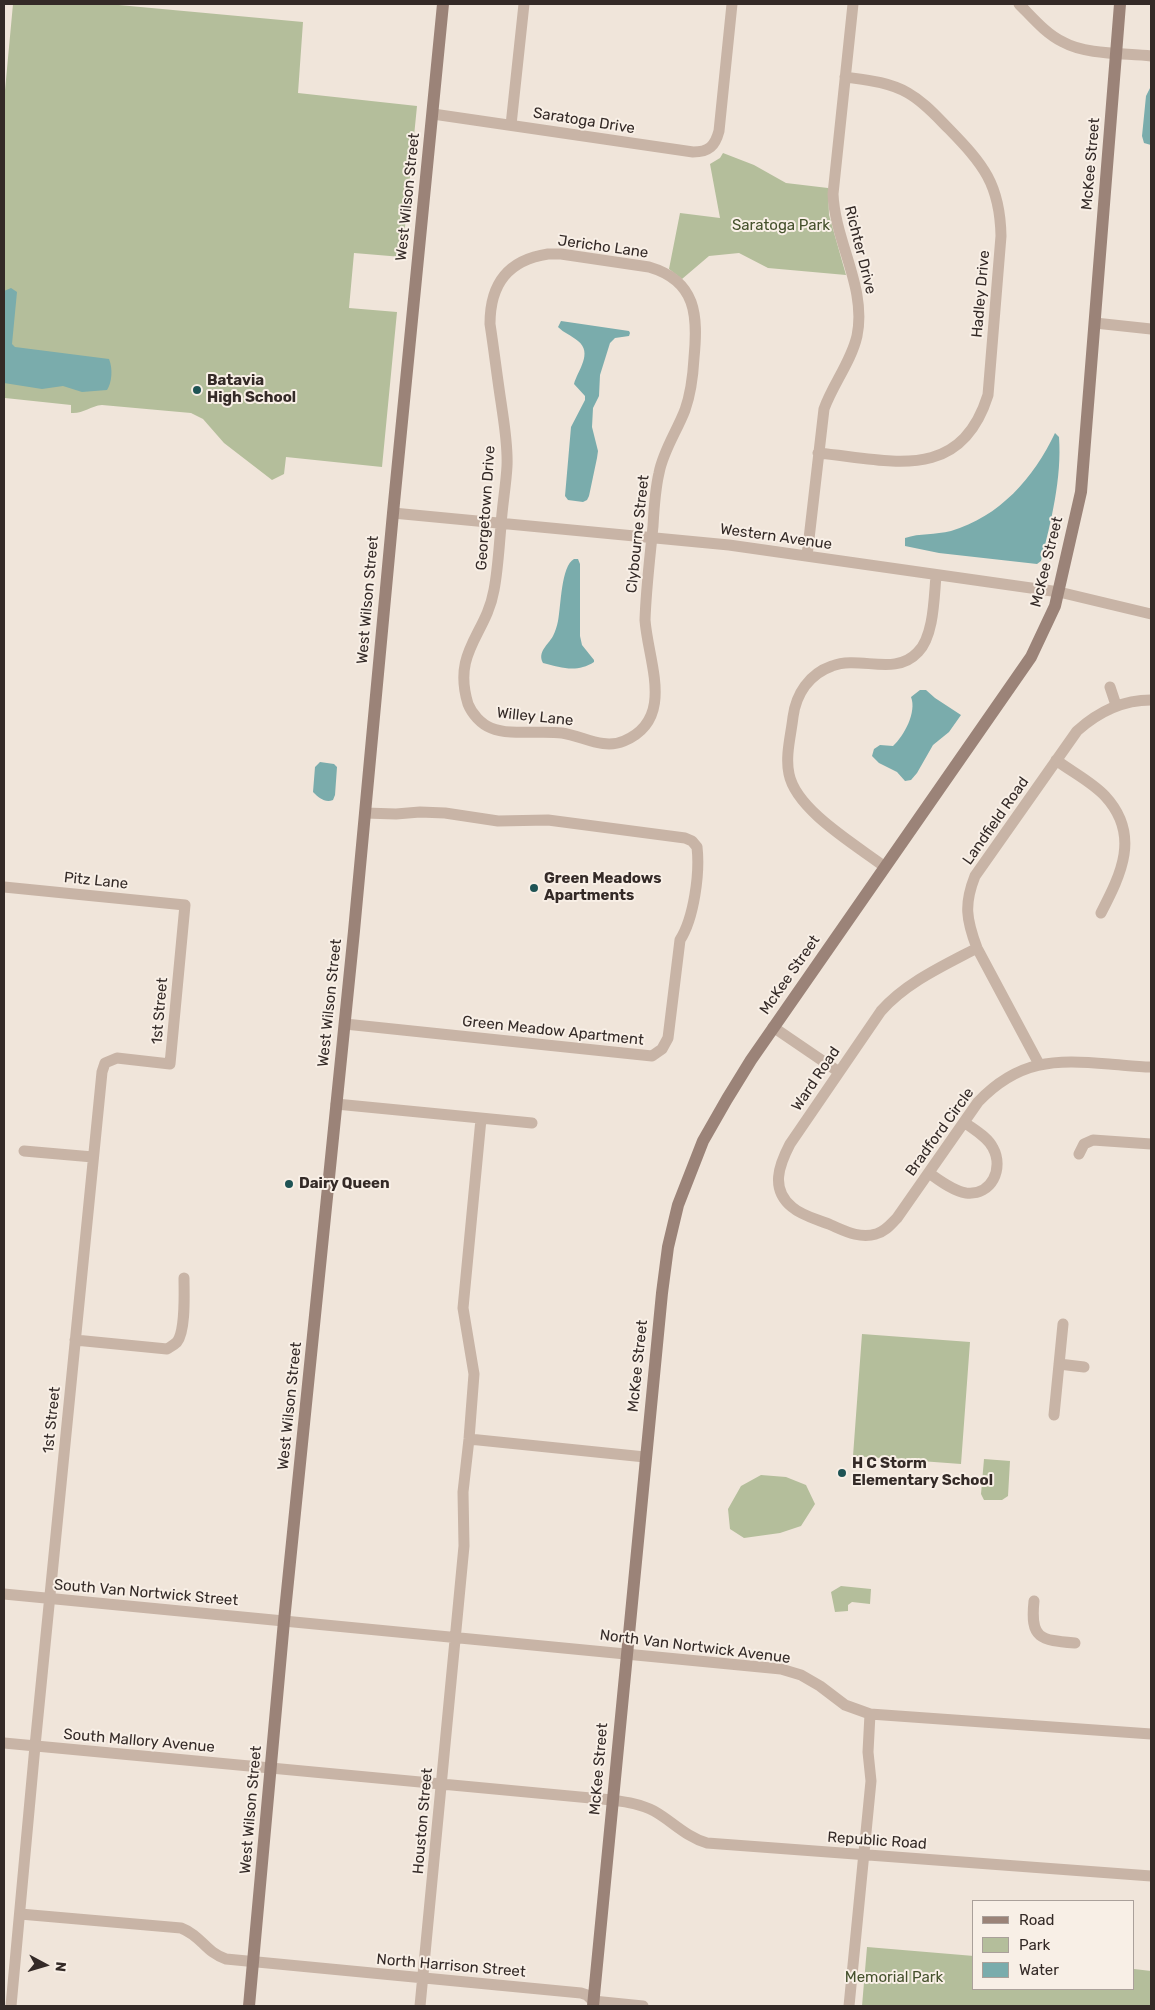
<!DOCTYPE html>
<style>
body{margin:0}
#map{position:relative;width:1155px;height:2010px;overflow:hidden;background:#f0e5da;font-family:Rubik,sans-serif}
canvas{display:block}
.frame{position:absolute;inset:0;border:5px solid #342a27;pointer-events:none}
.legend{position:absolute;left:972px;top:1900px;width:162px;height:90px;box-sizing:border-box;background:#f8efe6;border:1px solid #aaa09a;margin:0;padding:6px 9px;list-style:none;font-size:15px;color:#342a27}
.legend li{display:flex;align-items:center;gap:10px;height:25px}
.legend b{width:25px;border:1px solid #aaa09a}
.north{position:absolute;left:20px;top:1940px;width:50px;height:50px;-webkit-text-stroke:4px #f8efe6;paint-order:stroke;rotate:96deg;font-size:14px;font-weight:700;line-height:20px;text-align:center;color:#342a27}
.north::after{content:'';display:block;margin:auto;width:18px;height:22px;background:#342a27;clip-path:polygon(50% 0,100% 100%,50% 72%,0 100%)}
</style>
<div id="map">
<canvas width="1155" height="2010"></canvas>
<div class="frame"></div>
<ul class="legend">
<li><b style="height:6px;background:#9b8378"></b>Road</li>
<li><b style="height:14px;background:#b4be9b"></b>Park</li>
<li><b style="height:14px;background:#7aacac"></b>Water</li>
</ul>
<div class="north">N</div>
</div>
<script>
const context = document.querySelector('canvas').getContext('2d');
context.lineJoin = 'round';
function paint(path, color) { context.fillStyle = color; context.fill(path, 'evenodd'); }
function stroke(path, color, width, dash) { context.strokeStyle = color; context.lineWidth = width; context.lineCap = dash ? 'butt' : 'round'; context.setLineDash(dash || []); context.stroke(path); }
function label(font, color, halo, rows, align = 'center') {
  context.font = font + ' Rubik,sans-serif'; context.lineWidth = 4; context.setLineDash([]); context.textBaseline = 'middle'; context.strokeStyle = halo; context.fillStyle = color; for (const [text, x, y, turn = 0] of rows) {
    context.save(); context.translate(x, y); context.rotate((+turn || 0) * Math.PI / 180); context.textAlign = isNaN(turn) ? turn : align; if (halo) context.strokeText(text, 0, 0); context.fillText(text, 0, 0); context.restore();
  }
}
paint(new Path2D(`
 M13 4H108L303 22 298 93 417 106 402 257 354 253 349 308 397 312 382 467 286 457 284 474 272 480 224 443 203 419 191 413 102 405C90 406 83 414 71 413V405L5 398 4 406V101Z
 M723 153 754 165 786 183 828 188 829 215 846 275 768 268 739 253 709 256 682 279 669 269 680 213 720 218 710 164 720 158Z
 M862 1334 970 1342 961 1464 853 1456Z
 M984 1459 1010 1461 1008 1496 1002 1500H984L981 1494Z
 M761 1475 786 1477 806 1485 815 1504 801 1526 780 1533 744 1538 730 1529 728 1509 741 1486Z
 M841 1586 871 1589 870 1604 852 1602 848 1605V1611L835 1612 831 1592Z
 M867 1947 974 1956V1989H1134V1969L1151 1971V2006H862Z`), '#b4be9b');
paint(new Path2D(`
 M1151 86V145L1144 143 1142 136 1146 96Z
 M11 288 17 292 12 344 15 347 109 359C113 368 112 383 107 390L82 392 63 386 42 389 4 383V291Z
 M561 321 629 331 630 333 629 336 615 338 610 343 600 375 599 396 593 408 592 427 598 451 597 458 589 496 587 500 583 502 568 500 565 496 571 427 585 400V396L574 384C578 370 593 353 578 341 571 335 564 333 558 327Z
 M1055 433 1059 437C1062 478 1051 522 1041 561L1037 564 939 553 905 546V538C920 533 935 535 951 531 999 517 1034 478 1055 433Z
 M574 559H578L580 564V636L582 645 594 660V662C577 673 562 668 543 663 537 652 548 645 553 636 555 632 557 626 558 621 561 606 561 566 574 559Z
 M920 690H926L935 698 961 715 949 732 933 745 917 773 911 780 905 781 897 772 879 763 872 756 874 749 880 745 893 746C904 736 917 712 911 697Z
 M320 762 334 764 337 767 335 795 333 800C325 803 319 798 313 792L315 767Z`), '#7aacac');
stroke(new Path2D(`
 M1019 4C1032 17 1046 34 1063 42 1086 55 1125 53 1151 56
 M433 114 693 152C709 152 715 146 719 131L732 4
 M511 125 524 4
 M548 254H561L649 267C697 281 698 316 694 358 693 376 691 393 685 410 677 431 663 451 659 473 655 490 654 508 653 526 650 557 646 589 645 620 648 662 676 719 624 741 603 750 583 736 562 733 541 730 510 736 491 728 481 724 472 714 468 704 452 651 486 635 494 590 498 569 499 547 501 526 502 506 506 486 507 466 508 445 504 423 501 402 497 376 494 350 490 324 490 284 508 260 548 254Z
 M1095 323 1151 329
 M818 453C890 460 960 484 988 395L1001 236C1000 184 983 164 949 129 936 116 924 102 908 93 889 82 867 80 845 77
 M393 513 729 545 1059 592 1151 614
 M807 556 824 409C833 384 851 362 857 336 867 288 835 242 833 194L853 4
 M1110 687 1116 705
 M1056 760C1072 772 1092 782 1105 796 1141 835 1121 874 1101 913
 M885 867C856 845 796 810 789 774 785 756 791 735 793 717 796 694 809 674 832 666 860 655 895 677 918 652 934 636 934 597 936 576
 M4 887 185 905 170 1064 117 1058 105 1063 102 1072 35 1746 11 2006
 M977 948C943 966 907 982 881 1011L790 1144C779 1165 770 1189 792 1207 802 1216 819 1220 831 1225 845 1231 860 1239 876 1234 885 1232 891 1224 897 1218L978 1102C1018 1060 1054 1059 1109 1064 1123 1065 1137 1067 1151 1067
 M345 1024 652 1056 662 1049 668 1038 680 940C694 918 700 873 697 847L692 841 685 838 548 820 498 821 445 813 420 812 396 814 365 813
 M773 1027 839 1072
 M1039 1064 977 948C966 919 964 904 975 876L1077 731C1098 712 1122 700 1151 700
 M336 1104 532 1123
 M24 1151 93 1157
 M1079 1154 1084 1144 1093 1140 1151 1144
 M929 1173C939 1180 953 1191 966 1193 992 1196 1004 1168 993 1148 988 1137 973 1129 964 1122
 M75 1340 167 1349C170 1347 174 1345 177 1342 186 1330 184 1293 184 1278
 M1059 1364 1084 1367
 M1054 1415 1063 1324
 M469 1439 645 1457
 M4 1594 781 1669 801 1675 820 1686 845 1705 870 1714 1151 1734
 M1034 1601C1030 1639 1040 1640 1075 1643
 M4 1743 612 1800C626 1802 641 1804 654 1811 672 1821 686 1837 707 1843L1151 1876
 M20 1914 181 1928C202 1936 205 1952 226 1959L581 1993 587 1995 593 2001 643 2006
 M420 2006 464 1546 463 1492 469 1439 474 1374 463 1308 481 1119
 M849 2006 871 1781 868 1752 870 1714`), '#c8b4a6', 11);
stroke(new Path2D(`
 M249 2006 284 1621 354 931 393 513 443 4
 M593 2006 662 1293 668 1247 678 1205 703 1141 727 1099 751 1060 1031 657 1055 606 1081 492 1120 4`), '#9b8378', 12);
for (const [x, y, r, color] of [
 [197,390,5,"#1e5354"],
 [534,888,5,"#1e5354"],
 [289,1184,5,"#1e5354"],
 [842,1473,5,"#1e5354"]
]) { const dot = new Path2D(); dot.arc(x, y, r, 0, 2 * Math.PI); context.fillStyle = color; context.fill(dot); stroke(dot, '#f8efe6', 2); }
label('15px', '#342a27', '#f8efe6', [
 ["Saratoga Drive",584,121,9],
 ["McKee Street",1091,164,-85],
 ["West Wilson Street",408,197,-84],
 ["Jericho Lane",603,247,8],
 ["Richter Drive",860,250,76],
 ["Hadley Drive",981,294,-85],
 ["Georgetown Drive",486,508,-86],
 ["Clybourne Street",638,534,-84],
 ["Western Avenue",776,537,8],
 ["McKee Street",1047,562,-76],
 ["West Wilson Street",368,600,-85],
 ["Willey Lane",535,717,6],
 ["Landfield Road",996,821,-55],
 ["Pitz Lane",96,881,6],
 ["McKee Street",790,975,-55],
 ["West Wilson Street",330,1003,-84],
 ["1st Street",160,1011,-85],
 ["Green Meadow Apartment",553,1031,6],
 ["Ward Road",816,1079,-56],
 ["Bradford Circle",940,1132,-54],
 ["McKee Street",638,1366,-84],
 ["West Wilson Street",290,1406,-84],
 ["1st Street",52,1420,-84],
 ["South Van Nortwick Street",146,1593,5],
 ["North Van Nortwick Avenue",695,1647,7],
 ["South Mallory Avenue",139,1741,5],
 ["McKee Street",599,1769,-85],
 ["West Wilson Street",251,1810,-85],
 ["Houston Street",423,1821,-85],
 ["Republic Road",877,1841,4],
 ["North Harrison Street",451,1966,5]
]);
label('15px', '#45512c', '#f8efe6', [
 ["Saratoga Park",781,226],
 ["Memorial Park",894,1978]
]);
label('bold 15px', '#342a27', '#f8efe6', [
 ["Batavia",207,381],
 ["High School",207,398],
 ["Green Meadows",544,879],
 ["Apartments",544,896],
 ["Dairy Queen",299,1184],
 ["H C Storm",852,1464],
 ["Elementary School",852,1481]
], 'left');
</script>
